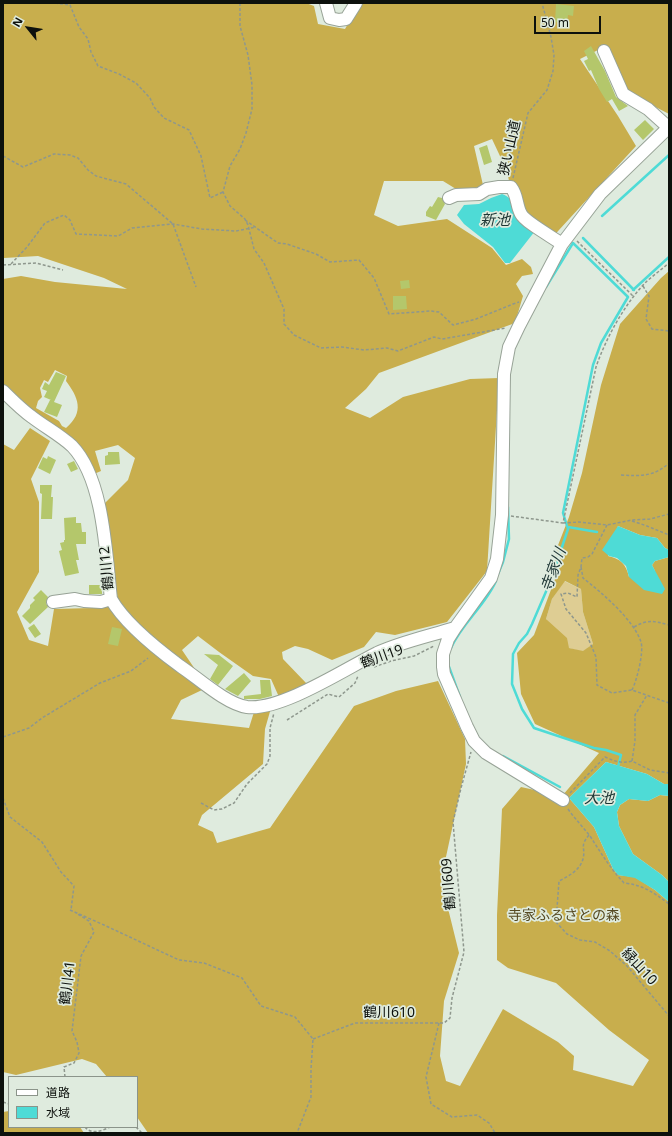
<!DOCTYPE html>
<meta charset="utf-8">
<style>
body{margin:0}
#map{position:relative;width:672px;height:1136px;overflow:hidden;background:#dfebde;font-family:"Noto Sans","Noto Sans JP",sans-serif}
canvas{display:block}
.frame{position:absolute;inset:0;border:4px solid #0d110d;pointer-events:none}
.legend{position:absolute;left:8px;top:1076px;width:130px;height:52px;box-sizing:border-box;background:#dfebde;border:1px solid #8b948a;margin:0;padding:5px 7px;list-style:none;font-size:12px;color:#0d110d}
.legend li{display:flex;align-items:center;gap:8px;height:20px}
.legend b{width:20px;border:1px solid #8b948a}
.north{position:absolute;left:8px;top:8px;width:40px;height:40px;-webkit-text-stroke:3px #dfebde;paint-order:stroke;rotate:300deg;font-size:11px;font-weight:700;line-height:16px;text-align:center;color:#0d110d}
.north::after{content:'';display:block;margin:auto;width:14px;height:18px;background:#0d110d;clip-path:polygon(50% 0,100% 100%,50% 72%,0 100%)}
.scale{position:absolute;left:534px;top:16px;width:67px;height:18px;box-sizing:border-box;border:2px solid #0d110d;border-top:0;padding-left:5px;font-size:12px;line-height:14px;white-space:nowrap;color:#0d110d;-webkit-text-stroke:3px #dfebde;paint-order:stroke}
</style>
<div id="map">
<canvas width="672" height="1136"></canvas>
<div class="frame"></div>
<ul class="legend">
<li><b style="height:5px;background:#fff"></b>道路</li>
<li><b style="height:11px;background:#4edbd6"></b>水域</li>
</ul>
<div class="north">N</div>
<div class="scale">50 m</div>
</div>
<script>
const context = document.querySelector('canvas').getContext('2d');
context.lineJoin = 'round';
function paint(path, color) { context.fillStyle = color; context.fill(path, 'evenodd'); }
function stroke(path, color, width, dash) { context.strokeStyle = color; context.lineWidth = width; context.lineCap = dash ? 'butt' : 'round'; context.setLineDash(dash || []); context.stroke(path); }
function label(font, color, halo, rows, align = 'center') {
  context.font = font + ' "Noto Sans","Noto Sans JP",sans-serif'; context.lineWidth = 3.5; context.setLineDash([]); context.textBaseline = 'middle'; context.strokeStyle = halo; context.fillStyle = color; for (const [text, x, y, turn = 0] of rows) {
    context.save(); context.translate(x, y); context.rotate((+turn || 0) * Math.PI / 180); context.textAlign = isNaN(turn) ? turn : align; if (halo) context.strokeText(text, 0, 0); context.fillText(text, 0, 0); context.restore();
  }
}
paint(new Path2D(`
 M564 581 581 589 583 612 593 644 583 652 569 648 546 619 552 599Z`), '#decd93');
paint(new Path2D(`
 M3 3H306L314 6 318 24 345 29 360 3H669V114L627 92 606 46 580 59 618 116 636 146 548 242 513 201 507 171 492 139 474 146 483 185 466 192 456 189 443 181H384L374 215 398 226 447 219 492 248 506 265 522 259 531 267 533 274 522 276 516 284 523 296 515 323 379 373 366 389 345 408 370 418 403 397 470 379 499 378 487 571 447 622 395 635 376 632 364 647 332 660 308 649 295 646 282 652 283 659 307 684 279 697 271 679 253 676 219 652 198 636 182 650 201 678 202 690 181 700 171 719 249 728 254 712 271 708 265 729 263 764 202 815 198 825 213 832 217 843 270 828 354 706 396 691 438 681 465 739 466 764 441 880 459 953 444 1001 440 1056 446 1081 460 1086 503 1009 558 1042 574 1056 573 1070 633 1086 649 1060 609 1030 556 983 508 968 497 960V915L502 809 521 787 562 796 599 753 535 724 521 694 517 653 534 635 555 579V553L569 517 582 473 601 385 620 324 661 278 669 271V550L665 548 657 538 640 535 618 526 608 556C621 559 626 564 629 577L655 571 652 565 655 561 669 557V784H664L647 774 606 762 569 798 594 827 613 869 618 875 635 877 655 890 669 902V1133H148L137 1117V1077H107L96 1064 82 1059 16 1075 3 1072V444L14 450 30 428 50 441 31 479 39 502V572L17 612 29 640 48 646 54 609 92 608 118 601 105 503 128 480 135 458 118 445 95 451 101 471 94 474 38 417 3 384V279L21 276 55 282 127 289 104 278 38 256 4 258ZM55 370 67 376 66 381C78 397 85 412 66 428L62 426 59 421 36 408 38 401 42 397 40 388 44 380 48 382ZM565 581 581 589 583 612 593 644 583 651 569 648 567 638 546 619 552 599Z
 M660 795 669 796V882L662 875 633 854 619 826 617 812 620 805 629 799 648 801Z
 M9 1111V1127H80L84 1133H3V1112Z`), '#c8ae4d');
paint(new Path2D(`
 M502 194C516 199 526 219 535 231L510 263H505L493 247 464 224 457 215 464 205 479 204 491 198Z
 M618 526 640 535 657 538 665 548 669 550V557L655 561 652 565 665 589 662 594 644 590 629 577 626 566 617 558 609 556 602 550Z
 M606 762 647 774 664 784H669V796L660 795 648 801 629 799 620 805 617 812 619 826 633 854 662 875 669 882V902L655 890 635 878 618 875 613 869 594 827 569 798Z`), '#4edbd6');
stroke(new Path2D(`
 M602 216 669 155
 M583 238 634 290
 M546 287 573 243 628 297
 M633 290 669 257
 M568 527 597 532
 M498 574 503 562 509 539 508 507
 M451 648C462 623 485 606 496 581
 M448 664 460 697
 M503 756 560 787
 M618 767 621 755 606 750 594 748 534 728 522 709 512 684 513 654 519 643 527 634 532 624 551 580 568 529 563 513 593 365 601 343 628 297`), '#4edbd6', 2.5);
paint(new Path2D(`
 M556 4 574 6 573 16 568 15 567 24 555 22Z
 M591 46 605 71 616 97 628 106 619 111 612 99 607 102 599 89 591 70 589 71 584 61 588 59 584 51Z
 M645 120 654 129 643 140 634 130Z
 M487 145 492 162 484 165 479 148Z
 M438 197 442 198 445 204 436 220 426 216V212L430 206 432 207Z
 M409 280 410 288 401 289 400 281Z
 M393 296H406L407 309 393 310Z
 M56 372 66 376 54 402 62 405 57 417 44 412 50 400H51L44 397 47 391 42 389 45 382 49 385Z
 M108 452H119L120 464 105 465V456L108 455Z
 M48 456 56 460 50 474 38 468 43 457 47 459Z
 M74 461 78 469 71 472 67 464Z
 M40 485H52L51 497H53L52 519H41L42 494 40 493Z
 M76 517V523H81L82 532H86V544H76L79 560H76L79 573 65 576 59 551 62 550 60 543 64 542V540H65L64 518Z
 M89 585H102V594H89Z
 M41 590 48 597 46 603 48 607 30 624 22 616 30 608V605L35 600 33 598Z
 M34 624 41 634 35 638 28 628Z
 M112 627 122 629 118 646 108 644Z
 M204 654 219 655 233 666 218 685 210 679 218 665Z
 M244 673 251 681 238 696 225 689Z
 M260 680H270L272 696 260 699H244V696L261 694Z`), '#b4c76b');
const minor = new Path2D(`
 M326 3 330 18 339 20 346 19 356 3
 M604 51 623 94 648 109 668 127
 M449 198 456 195 479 194 487 189 499 187H511C518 196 516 205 521 214 525 222 554 238 562 244
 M3 391C12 400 22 410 32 417 45 427 60 435 72 446 104 479 106 555 111 599 125 624 157 649 180 666 198 678 226 704 247 707 281 711 345 669 377 653 401 642 429 636 455 628
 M53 602 75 599 84 601 101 602 111 599
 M563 800 486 753 474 741 467 727 444 674 443 667V654L448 639 455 628 491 578 497 559 502 515 504 374 509 347 519 326 562 244 600 194 669 127`);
stroke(minor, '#98a397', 14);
stroke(new Path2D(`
 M55 3 70 5 79 27 88 39 91 52 98 66 119 74 136 83 150 98 154 107 164 118 189 130 201 156 210 198 223 192
 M240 3V26L248 55 252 85V109L246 133 240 149 230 166 223 192 230 206 245 219 248 225 254 249 264 263 284 309V324L294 335 321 348 342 347 364 350 387 348 398 351 434 337 442 339 506 328
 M3 156 23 167 54 154 70 155 78 158 88 170 96 176 126 184 173 224 196 287
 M513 178 528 113 547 90 553 71 554 55 551 37 542 3
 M245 220 278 243 287 244 316 254 330 262 359 260 374 278 389 314 431 311 439 312 453 325 476 319 513 304 519 302
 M577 241 634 297
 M11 264 27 247 45 223 64 215 70 220 76 234 118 236 132 228 173 224 202 229 236 231 256 227
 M3 265 36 263 63 270
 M643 286 649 296 646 319 652 329 669 331
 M621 475C640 476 654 477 669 463
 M511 516 563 523 596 367C606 338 625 303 647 281 654 275 662 269 669 263
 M632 521 647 526 669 535
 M563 523 579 522 607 525 632 520 650 519 669 514
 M607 525 592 554 588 557 582 558 581 567 578 575 577 597 568 593 561 594 566 609 586 633 596 657 597 685 612 693 632 690 669 703
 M581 567 583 578C601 592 634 620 641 642 644 652 637 680 632 690
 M634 627C648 619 654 621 669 625
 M374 667 391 661 414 656 434 646
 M287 720 328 694 339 697 355 683 358 676
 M3 737 29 728 42 718 100 683 131 671 148 658
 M632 761 635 741V715L647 695
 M570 793 605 757C614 761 622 764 632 761L650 770 669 773
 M3 798 10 817 42 842 61 872 74 886 71 910
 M201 803 214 810 222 809 234 803 247 784 267 764 270 756V728L274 713
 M568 809C575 819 583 827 590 836 601 853 610 868 624 883 643 885 653 892 669 904
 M589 835C579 847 586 847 583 859 580 870 569 876 559 881L556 922 567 934 580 940 595 942 610 951 627 966 669 1016
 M70 910 104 925 179 960 204 963 242 978 261 1006 295 1017 313 1039 311 1069V1097L297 1133
 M439 1023 426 1077 431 1104 452 1117 477 1115 489 1123 495 1133
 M313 1039 355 1023H444L450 1018 452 998 464 952 453 822 461 788 471 752
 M65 1077 64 1067 74 1063 79 1053 77 1042 72 1031 81 956 94 932 89 921 76 913
 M3 1102 9 1104
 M85 1127C91 1135 102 1131 110 1127
 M136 1127 142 1133
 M667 1133 669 1132`), '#8e978d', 1.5, [3, 2]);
stroke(minor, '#fff', 12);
label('14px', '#0d110d', '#dfebde', [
 ["狭い山道",510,148,-77],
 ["鶴川12",107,568,-96],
 ["鶴川19",382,657,-20],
 ["鶴川609",449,884,-95],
 ["緑山10",639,967,47],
 ["鶴川41",68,983,-83],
 ["鶴川610",389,1013]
]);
label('14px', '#554921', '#dfebde', [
 ["寺家ふるさとの森",564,916]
]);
label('italic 15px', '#1d3534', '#dfebde', [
 ["新池",495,221],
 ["寺家川",554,570,-70],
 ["大池",599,799]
]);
</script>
